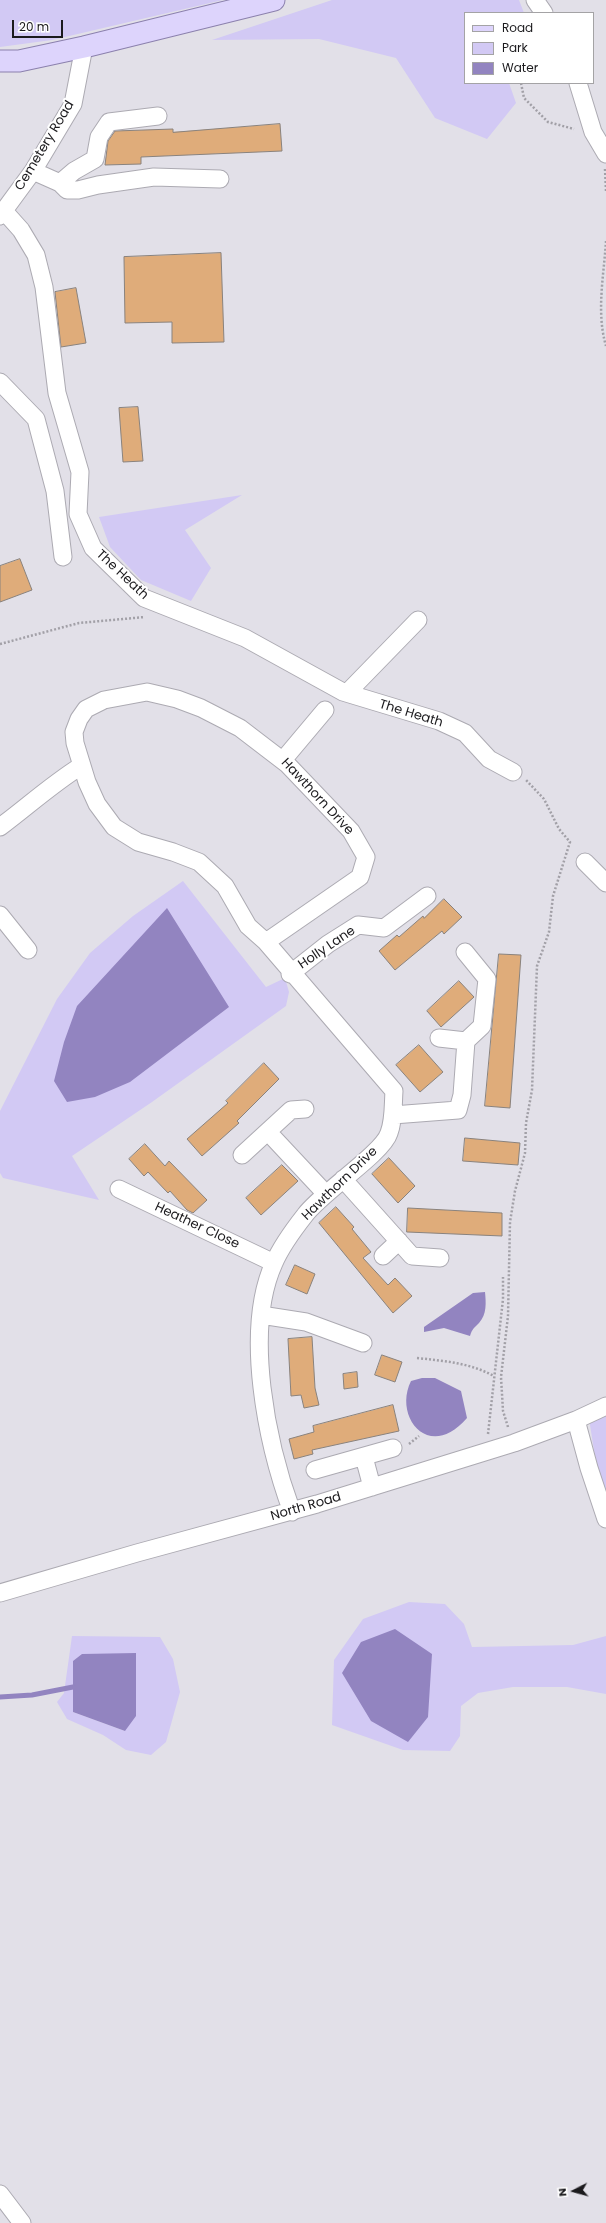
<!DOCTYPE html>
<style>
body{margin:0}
#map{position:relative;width:606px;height:2223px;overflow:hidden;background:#e2e0e8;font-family:Poppins,sans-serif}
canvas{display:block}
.legend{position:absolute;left:464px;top:12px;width:130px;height:72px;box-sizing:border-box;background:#fff;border:1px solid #a4a3a5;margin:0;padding:5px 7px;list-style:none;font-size:12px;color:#1b1a1d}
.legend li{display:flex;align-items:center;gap:8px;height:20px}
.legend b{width:20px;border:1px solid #a4a3a5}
.north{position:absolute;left:554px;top:2171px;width:40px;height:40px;-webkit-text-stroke:3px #fff;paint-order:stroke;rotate:264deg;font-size:11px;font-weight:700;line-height:16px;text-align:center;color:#1b1a1d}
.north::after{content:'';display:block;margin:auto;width:14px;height:18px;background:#1b1a1d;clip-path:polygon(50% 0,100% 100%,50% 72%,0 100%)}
.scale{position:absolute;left:12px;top:20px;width:51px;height:18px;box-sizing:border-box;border:2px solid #1b1a1d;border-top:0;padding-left:5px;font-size:12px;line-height:14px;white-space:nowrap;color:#1b1a1d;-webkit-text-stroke:3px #fff;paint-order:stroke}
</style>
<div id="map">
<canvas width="606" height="2223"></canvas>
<ul class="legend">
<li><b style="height:5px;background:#ddd4fc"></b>Road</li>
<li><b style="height:11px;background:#d2c9f4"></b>Park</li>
<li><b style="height:11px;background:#9284c0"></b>Water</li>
</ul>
<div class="north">N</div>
<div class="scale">20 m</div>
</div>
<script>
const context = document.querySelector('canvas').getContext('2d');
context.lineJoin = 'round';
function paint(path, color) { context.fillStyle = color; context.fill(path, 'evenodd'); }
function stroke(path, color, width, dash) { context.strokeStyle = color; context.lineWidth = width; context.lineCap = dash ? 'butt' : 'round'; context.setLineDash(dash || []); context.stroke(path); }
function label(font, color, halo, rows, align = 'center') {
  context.font = font + ' Poppins,sans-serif'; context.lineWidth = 4; context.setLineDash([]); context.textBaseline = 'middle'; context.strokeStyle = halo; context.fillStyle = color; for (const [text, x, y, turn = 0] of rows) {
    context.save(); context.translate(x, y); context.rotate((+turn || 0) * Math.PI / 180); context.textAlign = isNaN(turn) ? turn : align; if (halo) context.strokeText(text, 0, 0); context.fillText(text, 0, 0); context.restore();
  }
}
paint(new Path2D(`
 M0 0H223L52 40 0 47Z
 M332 0H519L524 13H465V83H509L516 103 487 139 435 118 396 58 319 39 212 40Z
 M242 495 185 530 211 568 191 601 141 580 110 547 99 517Z
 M183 881 266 987 285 978 289 992 286 1006 152 1102 72 1156 99 1200 3 1178 0 1173V1111L57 999 90 953 133 916Z
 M588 1412 606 1415V1500L598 1476Z
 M409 1602 445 1604 464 1624 472 1647 573 1645 606 1636V1694L567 1687H513L478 1693 461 1706 460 1736 450 1751 403 1750 332 1725 334 1660 363 1619Z
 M72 1636 160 1637 173 1659 180 1692 166 1742 151 1755 126 1750 103 1735 67 1719 57 1702 64 1693ZM73 1661 125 1731 73 1712Z`), '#d2c9f4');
paint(new Path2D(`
 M167 908 229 1007 130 1082 95 1097 67 1102 54 1081 64 1042 77 1006Z
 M485 1292C486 1303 487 1314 479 1323 474 1328 472 1329 470 1336L444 1328 424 1332V1327L473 1293Z
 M422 1378H435L461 1391 467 1418C429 1462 393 1417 411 1381Z
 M395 1629 432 1654 428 1717 408 1742 371 1721 342 1673 361 1642Z
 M136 1653V1716L125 1731 73 1712V1661L82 1654Z`), '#9284c0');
stroke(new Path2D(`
 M0 1697 32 1695 73 1687`), '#9284c0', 5);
const building = new Path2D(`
 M280 124 282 151 141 157V164L105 165 108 141 115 131 173 129V132Z
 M221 253 224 342 172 343V322L125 323 124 257Z
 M76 288 86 343 61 347 55 292Z
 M138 407 143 461 123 462 119 408Z
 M20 559 32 590 0 602V566Z
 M444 899 462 917 444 934 442 931 395 970 379 951 397 935 399 937 423 916 424 918Z
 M499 954 521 955 510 1108 485 1106Z
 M459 981 474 997 441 1027 427 1011Z
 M419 1045 443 1072 420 1092 396 1065Z
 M264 1063 279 1079 237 1121 239 1123 202 1156 187 1139 228 1103 226 1101Z
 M465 1138 520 1143 518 1165 463 1161Z
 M145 1144 165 1166 169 1161 207 1200 193 1213 187 1210 170 1191 168 1193 148 1172 144 1176 129 1159Z
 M389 1158 415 1186 398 1203 372 1174Z
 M282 1165 298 1181 261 1215 246 1198Z
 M336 1207 354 1227 352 1229 371 1252 363 1258 388 1285 395 1278 412 1296 393 1313 319 1223Z
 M408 1208 502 1213V1236L407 1232Z
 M295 1265 315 1274 307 1294 286 1285Z
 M312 1337 315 1388 319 1405 304 1408 301 1395 291 1396 288 1339Z
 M382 1355 402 1362 395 1382 375 1375Z
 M357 1372 358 1387 344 1389 343 1374Z
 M393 1405 399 1431 312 1450 313 1454 294 1459 289 1439 314 1432 313 1426Z`);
paint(building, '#dfac7a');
stroke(building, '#89827d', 1);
const minor = new Path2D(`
 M535 0 544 13
 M578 83 593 132 606 154
 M33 171 60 183 67 190H78L98 185 154 177 220 179
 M60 183 74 171 95 159 99 137 109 122 158 116
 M4 211 21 230 36 255 44 287 57 393 80 472 78 514 93 548 144 598 245 638 343 692 439 721 465 733 489 759 513 772
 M0 216 33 171 73 104 84 47
 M0 382 36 419 55 491 63 557
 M347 693 418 620
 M283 760 325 710
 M0 827C27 807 52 784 81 766
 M585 862 606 883
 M0 915 28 950
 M266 942 360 877 366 857 351 831 287 764 240 728 201 708 177 699 147 692 104 700 86 709 79 719 74 732 75 743 87 782 97 804 114 827 138 842 173 852 199 862 225 886 248 926 266 942 394 1091C393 1105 394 1120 389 1133 383 1153 321 1193 305 1215 294 1229 281 1247 274 1263 243 1331 267 1444 292 1512
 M290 974 328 944 358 925 384 928 427 896
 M439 1038 466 1041
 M393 1115 458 1110 462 1095 466 1041 482 1026 487 979 465 952
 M268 1132 326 1194
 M242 1155 291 1110 305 1109
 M343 1179 412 1256 440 1258
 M119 1189 274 1263
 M383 1256 399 1241
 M261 1315 306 1322 363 1343
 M576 1420 589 1468 606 1519
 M364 1457 372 1487
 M315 1470 393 1448
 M0 1593 137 1553 317 1504 514 1443 576 1420 606 1406
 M0 2194 22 2223`);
const major = new Path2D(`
 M0 61H19L84 47 274 0`);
stroke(minor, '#acaab2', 19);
stroke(major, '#8b80ad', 23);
stroke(new Path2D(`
 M521 83 524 98 548 122 574 129
 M605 169 606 191
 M606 241C604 275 596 312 606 346
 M0 644 79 623 145 617
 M417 1358C445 1361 470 1363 494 1376
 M508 1427 503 1411 501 1377 508 1316 510 1222 515 1191 525 1153 526 1123 532 1090 537 966 549 932 553 896 570 842 559 829 544 799 526 780
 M488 1434 503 1299V1277
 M409 1444 419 1436`), '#a2a0a7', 2.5, [2, 2]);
stroke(minor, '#fff', 17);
stroke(major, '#ddd4fc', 21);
label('13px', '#1b1a1d', '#fff', [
 ["Cemetery Road",45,146,-59],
 ["The Heath",122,575,43],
 ["The Heath",411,714,17],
 ["Hawthorn Drive",317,797,47],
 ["Holly Lane",327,948,-34],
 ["Hawthorn Drive",340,1184,-44],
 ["Heather Close",197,1226,25],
 ["North Road",306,1507,-16]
]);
</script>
